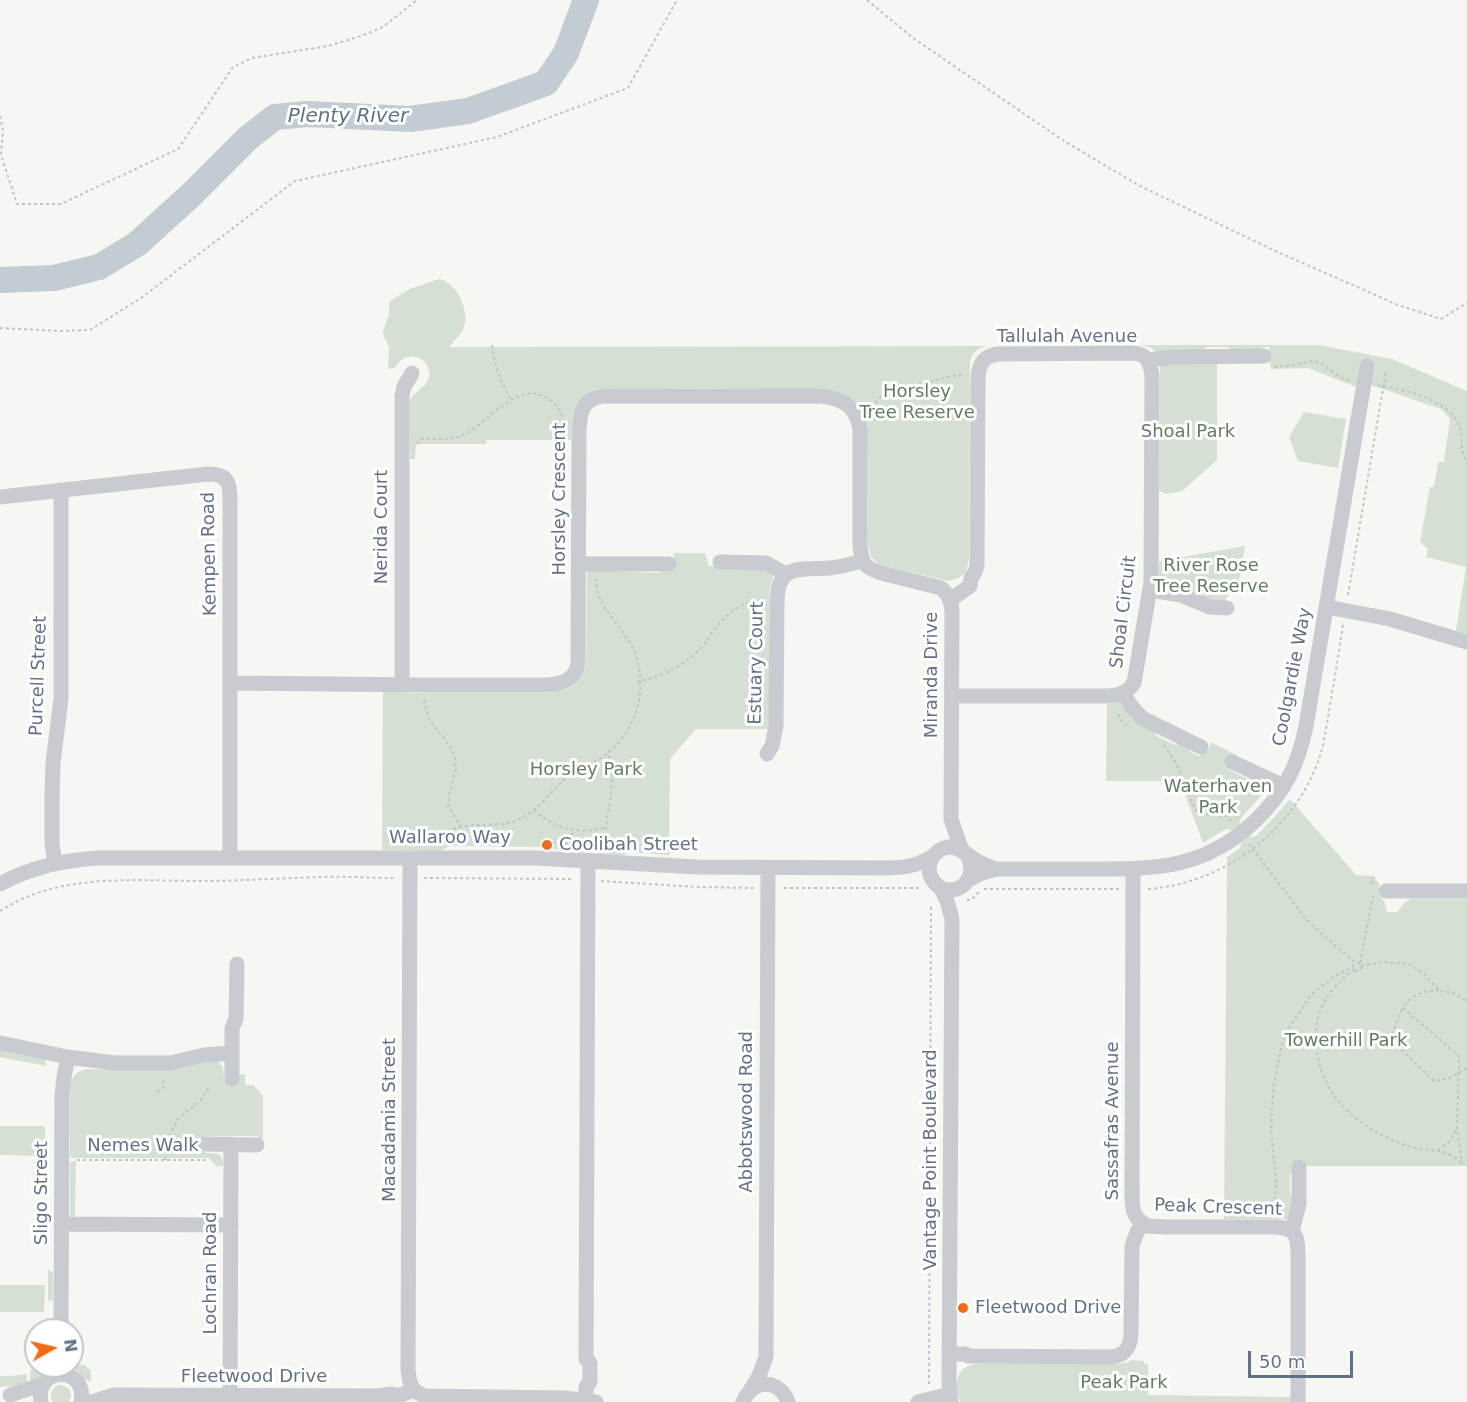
<!DOCTYPE html>
<style>
body{margin:0}
#map{position:relative;width:1467px;height:1402px;overflow:hidden;background:#f6f7f2;font-family:"DejaVu Sans",sans-serif}
canvas{display:block}
.north{position:absolute;left:24px;top:1318px;width:60px;height:60px;box-sizing:border-box;background:#fff;border:2px solid #c0c6cf;border-radius:50%;rotate:82deg;font-size:16px;font-weight:700;line-height:24px;text-align:center;color:#627187}
.north::after{content:'';display:block;margin:auto;width:21px;height:27px;background:#f56914;clip-path:polygon(50% 0,100% 100%,50% 72%,0 100%)}
.scale{position:absolute;left:1248px;top:1351px;width:105px;height:27px;box-sizing:border-box;border:3px solid #627187;border-top:0;padding-left:8px;font-size:18px;line-height:21px;white-space:nowrap;color:#627187;-webkit-text-stroke:4px #fff;paint-order:stroke}
</style>
<div id="map">
<canvas width="1467" height="1402"></canvas>
<div class="north">N</div>
<div class="scale">50 m</div>
</div>
<script>
const context = document.querySelector('canvas').getContext('2d');
context.lineJoin = 'round';
function paint(path, color) { context.fillStyle = color; context.fill(path, 'evenodd'); }
function stroke(path, color, width, dash) { context.strokeStyle = color; context.lineWidth = width; context.lineCap = dash ? 'butt' : 'round'; context.setLineDash(dash || []); context.stroke(path); }
function label(font, color, halo, rows, align = 'center') {
  context.font = font + ' "DejaVu Sans",sans-serif'; context.lineWidth = 6; context.setLineDash([]); context.textBaseline = 'middle'; context.strokeStyle = halo; context.fillStyle = color; for (const [text, x, y, turn = 0] of rows) {
    context.save(); context.translate(x, y); context.rotate((+turn || 0) * Math.PI / 180); context.textAlign = isNaN(turn) ? turn : align; if (halo) context.strokeText(text, 0, 0); context.fillText(text, 0, 0); context.restore();
  }
}
paint(new Path2D(`
 M439 279C456 282 470 310 464 327 461 335 453 341 449 347L987 346C977 348 971 354 970 363L969 558 966 572 959 578 948 581 880 565 871 557 868 545 867 426C861 405 852 395 831 390L706 388 596 389C570 400 572 415 571 440H487L486 444H416L415 459H410L409 402C414 390 426 389 429 377 432 356 405 348 395 368L388 369 389 347 384 336 383 331 389 315V304L390 301 410 289Z
 M1141 345H1319L1392 359 1467 391V634L1456 631 1466 567 1426 557 1428 549 1420 542 1430 487H1434L1438 462H1444L1450 419 1441 409 1371 385 1374 364 1360 362 1356 387 1308 368 1271 369 1268 356 1270 347H1262L1260 352H1234L1228 347H1206L1200 352 1156 353 1151 348Z
 M1217 360V460L1182 491 1166 494 1159 491 1160 365Z
 M1304 412 1346 419 1338 468 1298 461 1289 437Z
 M1245 546 1237 594 1230 593 1223 603 1158 585 1159 561Z
 M674 553H705L709 566H724L732 570H760L766 568 774 574 770 587 769 594V723L768 729H696L670 759 669 855 629 852 621 856 560 851 551 847 450 846 440 851 382 850 383 691 412 693H547C567 691 580 687 586 665L587 570 659 573 672 565Z
 M1122 702 1154 729 1156 736 1176 745 1182 743 1192 753 1199 756 1210 747 1211 742 1238 756 1226 765 1229 770 1248 779 1255 777 1270 786 1241 818 1239 825 1232 830 1226 829 1203 843 1180 781H1106L1107 704Z
 M1290 799 1356 875 1373 876 1379 883V895L1385 903 1387 912H1397L1404 903 1411 899H1467V1166H1295L1290 1175V1194L1295 1202 1288 1219H1224L1227 857 1240 848 1242 842 1248 837 1256 836 1279 812Z
 M0 1051 45 1060 46 1066 0 1057Z
 M218 1061 223 1067 224 1079H239V1075L245 1074V1085H253L263 1096V1141L258 1140V1136H205V1153C215 1153 223 1152 223 1165L217 1167 209 1158H72L70 1156V1086C72 1076 77 1071 87 1069L169 1070 184 1068 202 1062Z
 M0 1126H45V1156L0 1155Z
 M76 1161 75 1217 70 1216V1162Z
 M48 1270 53 1272V1300L48 1301Z
 M0 1285H45L44 1312H0Z
 M1132 1360 1144 1361V1364H1148V1395L1291 1397V1402H960C955 1385 954 1368 975 1364H1116L1126 1363Z
 M73 1365H85L91 1371V1380L90 1382 80 1376Z
 M36 1366H48C43 1375 41 1380 30 1381V1371Z
 M27 1374 26 1385 0 1387V1376H12Z
 M59 1385C69 1385 74 1393 69 1402H53L51 1399V1392L56 1386Z`), '#d6dfd3');
stroke(new Path2D(`
 M0 280 54 278 99 267 137 244 191 195 248 138 275 117 308 114 410 119 468 111 546 83 566 53 586 0`), '#c3ccd3', 26);
stroke(new Path2D(`
 M867 0 913 38 1064 141 1138 185 1271 249 1398 305 1441 319 1467 303
 M0 116 3 130 1 155 17 204H61L178 149 233 67 252 58 328 46 361 36 383 27 417 0
 M0 328 61 331 90 330 141 298 295 181 497 137 628 88 677 0
 M492 345C495 367 500 381 511 400
 M1274 367 1288 366 1313 361 1322 364 1340 377 1351 381
 M1378 385C1405 390 1455 400 1461 432 1462 436 1461 441 1462 446 1462 452 1465 458 1467 464
 M874 421 876 402 883 394 952 376 965 374
 M417 444 421 439C436 438 450 441 463 435 489 423 518 378 549 399 557 404 562 412 564 422
 M1348 595 1386 371
 M637 682C660 677 682 667 699 650 705 644 709 637 713 631 726 614 742 600 764 600
 M424 700 429 719 451 748 455 757 456 770 449 795 448 806 461 827
 M1118 714 1122 722 1127 725
 M1164 745 1175 761 1192 803 1196 810 1205 814 1226 816 1233 823
 M534 810C555 829 579 835 606 827
 M425 839C438 837 448 830 460 827 478 823 498 827 515 821 537 813 550 792 567 777 577 769 589 765 599 759 631 740 645 703 639 668 633 629 597 616 596 579
 M604 842C606 812 618 782 608 752
 M552 843H567L574 831
 M1249 844 1305 918 1325 937 1356 963
 M424 878 574 879
 M601 881 697 887 754 888
 M1372 884V879L1374 877
 M784 888H919L921 890
 M984 889H1119
 M1148 889C1221 884 1291 833 1317 764 1324 747 1326 729 1329 711 1334 682 1339 653 1343 624
 M967 900H971L979 892
 M0 911C63 870 143 882 215 881 250 880 286 878 321 877 345 876 370 878 394 878
 M1360 963 1373 896
 M1353 967a4 4 0 1 1 8 0a4 4 0 1 1-8 0Z
 M1361 966 1384 962 1409 964 1424 974 1439 990 1456 994 1467 1002
 M1354 969C1342 980 1328 991 1322 1007 1317 1016 1316 1028 1316 1038 1316 1087 1348 1120 1390 1139 1398 1143 1407 1146 1416 1148 1435 1152 1448 1148 1462 1164
 M1439 990C1425 990 1410 995 1403 1008L1459 1056 1457 1128 1462 1164
 M1402 1009 1390 1039 1434 1081 1450 1078 1467 1068
 M157 1092 163 1087 164 1078
 M1438 1150 1450 1141 1456 1130
 M77 1160H209
 M165 1160 170 1135 178 1119 200 1101 210 1087
 M1275 1212 1276 1179 1271 1130 1272 1107 1274 1083 1282 1044 1290 1026 1312 994 1332 978 1354 966
 M929 1384 931 904`), '#c1c3c5', 2, [3, 3]);
stroke(new Path2D(`
 M1148 360 1176 357 1264 356
 M0 497 208 474C227 474 230 482 230 499V857
 M720 562 766 563 786 574
 M579 564H669
 M1150 590 1181 595 1210 607 1227 608
 M950 600 970 586 971 578 975 572 977 566 978 378C979 364 983 356 998 354L1133 353C1147 354 1150 362 1152 375L1151 582 1134 683C1127 693 1120 695 1109 696H952
 M1327 607 1390 619 1467 642
 M231 683 428 685H547C562 684 576 680 578 663L579 428C580 410 584 398 604 396H820C841 398 856 405 860 429V546C862 564 864 567 881 573L941 588C949 595 951 601 952 611L951 819 962 851
 M402 684V396L404 387 412 373
 M1123 693 1132 707 1142 718 1201 747
 M767 754 772 746 776 726 777 600C778 563 802 570 829 568 841 567 851 564 862 561
 M1232 762 1284 786
 M967 855C982 882 950 902 934 882 923 869 932 848 950 847 961 847 969 857 979 862 984 865 990 867 996 869
 M410 858 408 1369C409 1382 411 1392 425 1396L564 1398 596 1402
 M55 863 52 844V796L53 763 61 699V490
 M969 880 979 874 996 869C1027 869 1058 869 1088 869 1155 869 1203 870 1255 821 1284 793 1298 766 1306 726L1367 366
 M0 884C31 867 64 860 99 858H535L697 867 882 868C902 868 914 867 932 857
 M940 887 947 901 952 919 949 1382 951 1402
 M1386 891H1467
 M0 1043 68 1057 115 1063H171L204 1055 232 1053
 M232 1079V1028L236 1019 237 964
 M205 1144 257 1145
 M1143 1223 1147 1226 1166 1227H1278C1297 1229 1298 1238 1298 1255V1402
 M61 1224 231 1225
 M1292 1231 1299 1204V1167
 M61 1330 62 1095 64 1077 68 1057
 M950 1354H965L969 1356 1110 1357C1124 1356 1130 1349 1131 1335L1132 1246 1137 1232 1143 1223C1133 1217 1132 1207 1132 1196L1133 869
 M751 1389 759 1376 766 1357 768 868
 M10 1395 43 1384
 M586 1400V1387L590 1382V1363L586 1359 588 860
 M41 1402C34 1366 88 1365 81 1402
 M92 1402 114 1395 377 1396 392 1394 398 1396 414 1390
 M230 1402 231 1144
 M743 1402C752 1379 779 1378 788 1402
 M918 1402 950 1394`), '#c8cbcf', 15);
for (const [x, y, r, color] of [
 [547,845,6,"#f56914"],
 [963,1308,6,"#f56914"]
]) { const dot = new Path2D(); dot.arc(x, y, r, 0, 2 * Math.PI); context.fillStyle = color; context.fill(dot); stroke(dot, '#fff', 2); }
label('18px', '#627187', '#fff', [
 ["Tallulah Avenue",1067,337],
 ["Horsley Crescent",560,499,-90],
 ["Nerida Court",382,527,-90],
 ["Kempen Road",210,554,-91],
 ["Shoal Circuit",1124,612,-83],
 ["Estuary Court",757,663,-89],
 ["Miranda Drive",932,675,-90],
 ["Purcell Street",39,676,-88],
 ["Coolgardie Way",1293,677,-79],
 ["Wallaroo Way",450,838],
 ["Abbotswood Road",747,1112,-90],
 ["Macadamia Street",390,1120,-90],
 ["Sassafras Avenue",1113,1121,-90],
 ["Nemes Walk",143,1146],
 ["Vantage Point Boulevard",931,1160,-90],
 ["Sligo Street",42,1193,-90],
 ["Peak Crescent",1218,1208,2],
 ["Lochran Road",211,1273,-90],
 ["Fleetwood Drive",254,1377]
]);
label('18px', '#637d62', '#fff', [
 ["Horsley",917,392],
 ["Tree Reserve",917,413],
 ["Shoal Park",1188,432],
 ["River Rose",1211,566],
 ["Tree Reserve",1211,587],
 ["Horsley Park",586,770],
 ["Waterhaven",1218,787],
 ["Park",1218,808],
 ["Towerhill Park",1346,1041],
 ["Peak Park",1124,1383]
]);
label('18px', '#627187', '#fff', [
 ["Coolibah Street",559,845],
 ["Fleetwood Drive",975,1308]
], 'left');
label('italic 20px', '#5e7483', '#fff', [
 ["Plenty River",348,117]
]);
</script>
